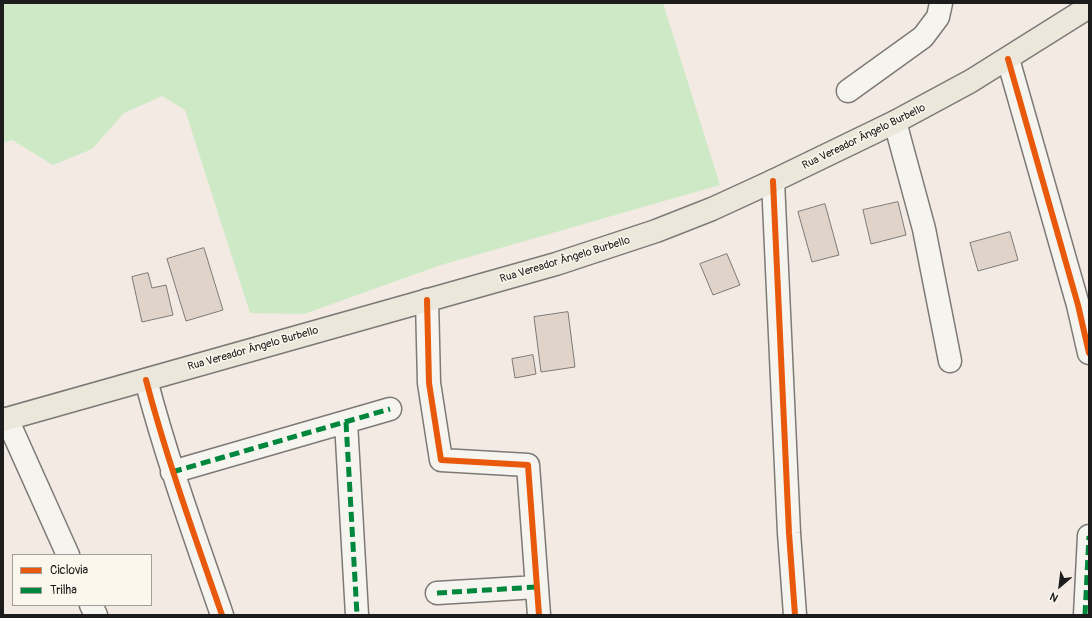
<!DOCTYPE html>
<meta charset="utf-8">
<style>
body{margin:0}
#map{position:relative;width:1092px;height:618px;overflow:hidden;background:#f3ebe3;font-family:Pangolin,sans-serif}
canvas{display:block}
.frame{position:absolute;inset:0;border:4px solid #1c1c1c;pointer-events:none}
.legend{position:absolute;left:12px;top:554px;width:140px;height:52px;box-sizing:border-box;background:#fbf7ec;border:1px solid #a29f99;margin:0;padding:5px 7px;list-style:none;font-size:12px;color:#1c1c1c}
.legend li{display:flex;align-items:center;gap:8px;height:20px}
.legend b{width:20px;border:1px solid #a29f99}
.north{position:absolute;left:1040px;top:566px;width:40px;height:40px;-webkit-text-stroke:3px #fbf7ec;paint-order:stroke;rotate:208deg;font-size:11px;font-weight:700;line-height:16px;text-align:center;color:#1c1c1c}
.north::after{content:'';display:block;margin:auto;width:14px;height:18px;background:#1c1c1c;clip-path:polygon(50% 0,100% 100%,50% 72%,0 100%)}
</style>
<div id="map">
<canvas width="1092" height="618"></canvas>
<div class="frame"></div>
<ul class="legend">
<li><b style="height:5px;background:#e8590c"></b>Ciclovia</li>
<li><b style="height:5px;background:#00873e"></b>Trilha</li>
</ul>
<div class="north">N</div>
</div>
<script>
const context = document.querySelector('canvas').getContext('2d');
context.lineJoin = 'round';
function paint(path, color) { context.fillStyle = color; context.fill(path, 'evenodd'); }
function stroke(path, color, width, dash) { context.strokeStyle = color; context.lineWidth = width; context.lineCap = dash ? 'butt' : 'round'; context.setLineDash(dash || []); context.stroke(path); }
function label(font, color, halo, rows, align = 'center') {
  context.font = font + ' Pangolin,sans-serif'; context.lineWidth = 3; context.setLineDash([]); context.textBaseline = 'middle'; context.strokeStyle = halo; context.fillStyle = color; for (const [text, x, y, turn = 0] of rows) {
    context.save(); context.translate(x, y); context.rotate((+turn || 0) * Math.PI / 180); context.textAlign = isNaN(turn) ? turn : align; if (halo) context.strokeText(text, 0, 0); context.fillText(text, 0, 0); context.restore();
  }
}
paint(new Path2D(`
 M3 3H663L720 185 441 265 304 314 250 313 185 110 162 96 124 113 92 149 53 165 12 140 3 143Z`), '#cde9c5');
const building = new Path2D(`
 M898 202 906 235 871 244 863 210Z
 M825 204 839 255 812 262 798 212Z
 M1010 232 1018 260 978 271 970 243Z
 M204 248 223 310 186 321 167 259Z
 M727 254 740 285 713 295 700 264Z
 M148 273 152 288 166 285 173 315 142 322 132 277Z
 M568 312 575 367 541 372 534 317Z
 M533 355 536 374 515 378 512 359Z`);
paint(building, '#e0d3ca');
stroke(building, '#7d7976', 1);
const minor = new Path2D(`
 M1008 59 1078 305 1089 353
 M848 91 923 37 938 17 941 3
 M895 122 924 229 950 361
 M773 181 789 533 795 615
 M427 300 429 383 441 460 528 465 539 615
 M146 380C167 460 195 537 222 615
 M7 419 68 555
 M346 422 357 615
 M172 472 390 409
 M437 593 537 587
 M91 605 96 615
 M1085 615 1089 536`);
const major = new Path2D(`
 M3 420 556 264 656 231 712 209 773 181 895 122 971 81 1089 7`);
stroke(minor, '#7d7976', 25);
stroke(major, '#7d7976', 25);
stroke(minor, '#f6f4ef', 22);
stroke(major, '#ece7db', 22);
stroke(new Path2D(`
 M346 422 357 615
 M172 472 390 409
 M437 593 537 587
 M1085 615 1089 536`), '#00873e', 5, [10, 5]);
stroke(new Path2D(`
 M1008 59 1078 305 1089 353
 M773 181 789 533 795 615
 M427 300 429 383 441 460 528 465 539 615
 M146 380C167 460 195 537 222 615`), '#e8590c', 6);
label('11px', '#1c1c1c', '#fbf7ec', [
 ["Rua Vereador Ângelo Burbello",864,137,-26],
 ["Rua Vereador Ângelo Burbello",565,260,-17],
 ["Rua Vereador Ângelo Burbello",253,349,-16]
]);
</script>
